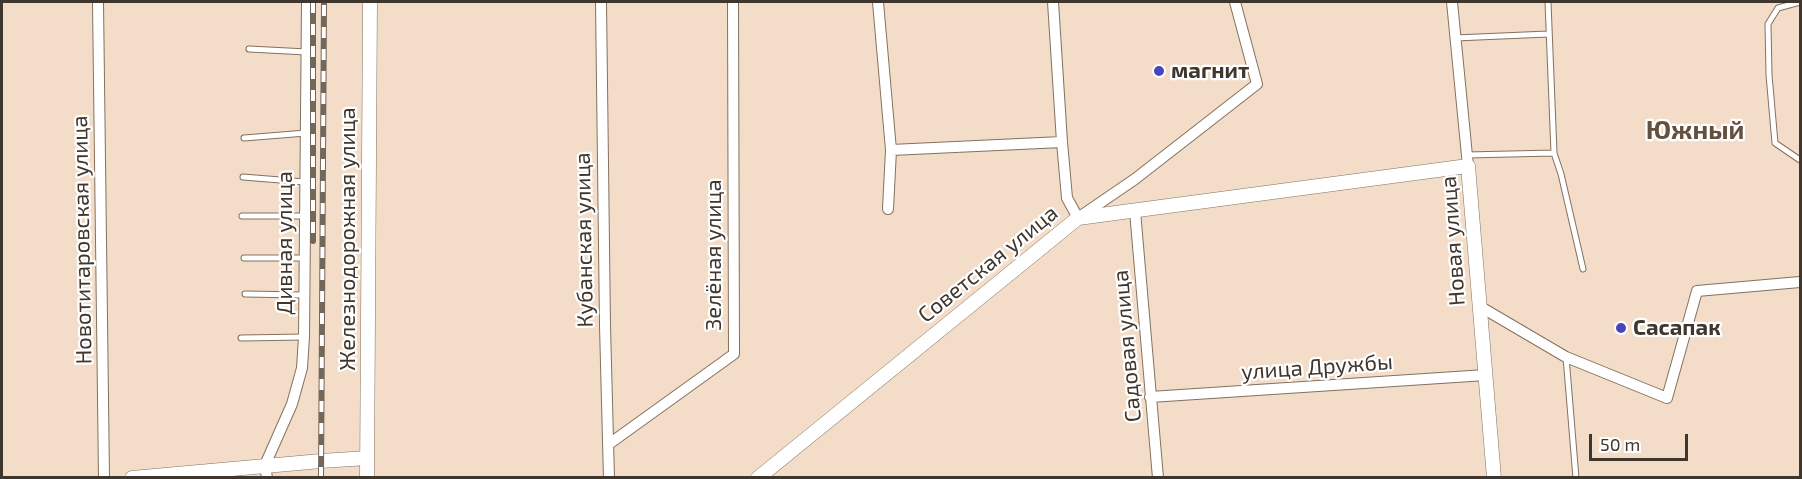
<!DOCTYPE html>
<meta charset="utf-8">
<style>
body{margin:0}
#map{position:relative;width:1802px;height:479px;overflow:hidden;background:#f3ddc8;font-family:"Exo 2",sans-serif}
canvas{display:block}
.frame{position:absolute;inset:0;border:3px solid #3f362e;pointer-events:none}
.scale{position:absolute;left:1589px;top:434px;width:99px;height:27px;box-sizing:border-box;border:3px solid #3f362e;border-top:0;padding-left:8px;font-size:18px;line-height:21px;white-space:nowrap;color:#3f362e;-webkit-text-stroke:4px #fff;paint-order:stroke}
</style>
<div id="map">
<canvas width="1802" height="479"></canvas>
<div class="frame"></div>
<div class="scale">50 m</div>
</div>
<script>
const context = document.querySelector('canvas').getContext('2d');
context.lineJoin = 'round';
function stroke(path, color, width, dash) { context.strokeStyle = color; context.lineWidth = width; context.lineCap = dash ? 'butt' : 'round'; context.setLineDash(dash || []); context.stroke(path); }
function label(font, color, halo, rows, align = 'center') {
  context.font = font + ' "Exo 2",sans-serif'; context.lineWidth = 4.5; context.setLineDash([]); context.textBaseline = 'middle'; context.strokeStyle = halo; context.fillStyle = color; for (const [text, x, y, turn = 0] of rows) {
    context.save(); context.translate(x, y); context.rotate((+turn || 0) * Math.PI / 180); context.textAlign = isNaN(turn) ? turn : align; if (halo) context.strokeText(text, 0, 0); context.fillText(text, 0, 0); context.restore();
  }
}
const service = new Path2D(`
 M1548 2 1554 153 1561 174 1583 269
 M1800 2 1778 8 1768 24 1769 75 1775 143 1800 160
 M1455 38 1548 34
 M249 49 307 52
 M244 138 306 133
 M1467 155 1554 153
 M243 177 305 182
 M242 216H306
 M244 258H305
 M245 294 303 295
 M241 338 304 337
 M1566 357 1576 478`);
const minor = new Path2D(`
 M98 2 104 478
 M601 2 605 326 609 478
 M878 2 891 150 1062 142
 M1053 2 1062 142 1067 198 1078 218 1135 179 1257 84 1235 2
 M1452 2 1468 166
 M888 209 891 150
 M1135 211 1158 478
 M1479 306 1566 357 1667 398 1697 291 1800 282
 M1150 397 1486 375
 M609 444 734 354 733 2
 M267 478 265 465 292 404 302 368 304 337 307 2`);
const tertiary = new Path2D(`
 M132 478 321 461 367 458
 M367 478 370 2
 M758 478 1078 218 1468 166 1494 478`);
stroke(service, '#84715e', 7);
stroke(minor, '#84715e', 12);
stroke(tertiary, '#84715e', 15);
stroke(service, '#fff', 5);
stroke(minor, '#fff', 10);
stroke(tertiary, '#fff', 14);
const rail = new Path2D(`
 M313 2V241
 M321 478 324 2`);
stroke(rail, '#73665a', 6);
stroke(rail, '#fff', 4, [11]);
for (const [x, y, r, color] of [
 [1159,71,6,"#4745bb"],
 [1621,328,6,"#4745bb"]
]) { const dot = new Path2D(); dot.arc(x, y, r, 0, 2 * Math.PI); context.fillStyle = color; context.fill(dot); stroke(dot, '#fff', 2); }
label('bold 22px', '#3f362e', '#fff', [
 ["магнит",1171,71],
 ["Сасапак",1633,328]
], 'left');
label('22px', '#3f362e', '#fff', [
 ["Железнодорожная улица",348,239,-90],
 ["Новотитаровская улица",82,240,-91],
 ["Кубанская улица",584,240,-91],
 ["Новая улица",1453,241,-94],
 ["Дивная улица",285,243,-90],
 ["Зелёная улица",714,255,-90],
 ["Советская улица",988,264,-39],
 ["Садовая улица",1127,346,-95],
 ["улица Дружбы",1317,367,-4]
]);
label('bold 26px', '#63503e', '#fff', [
 ["Южный",1695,130]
]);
</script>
